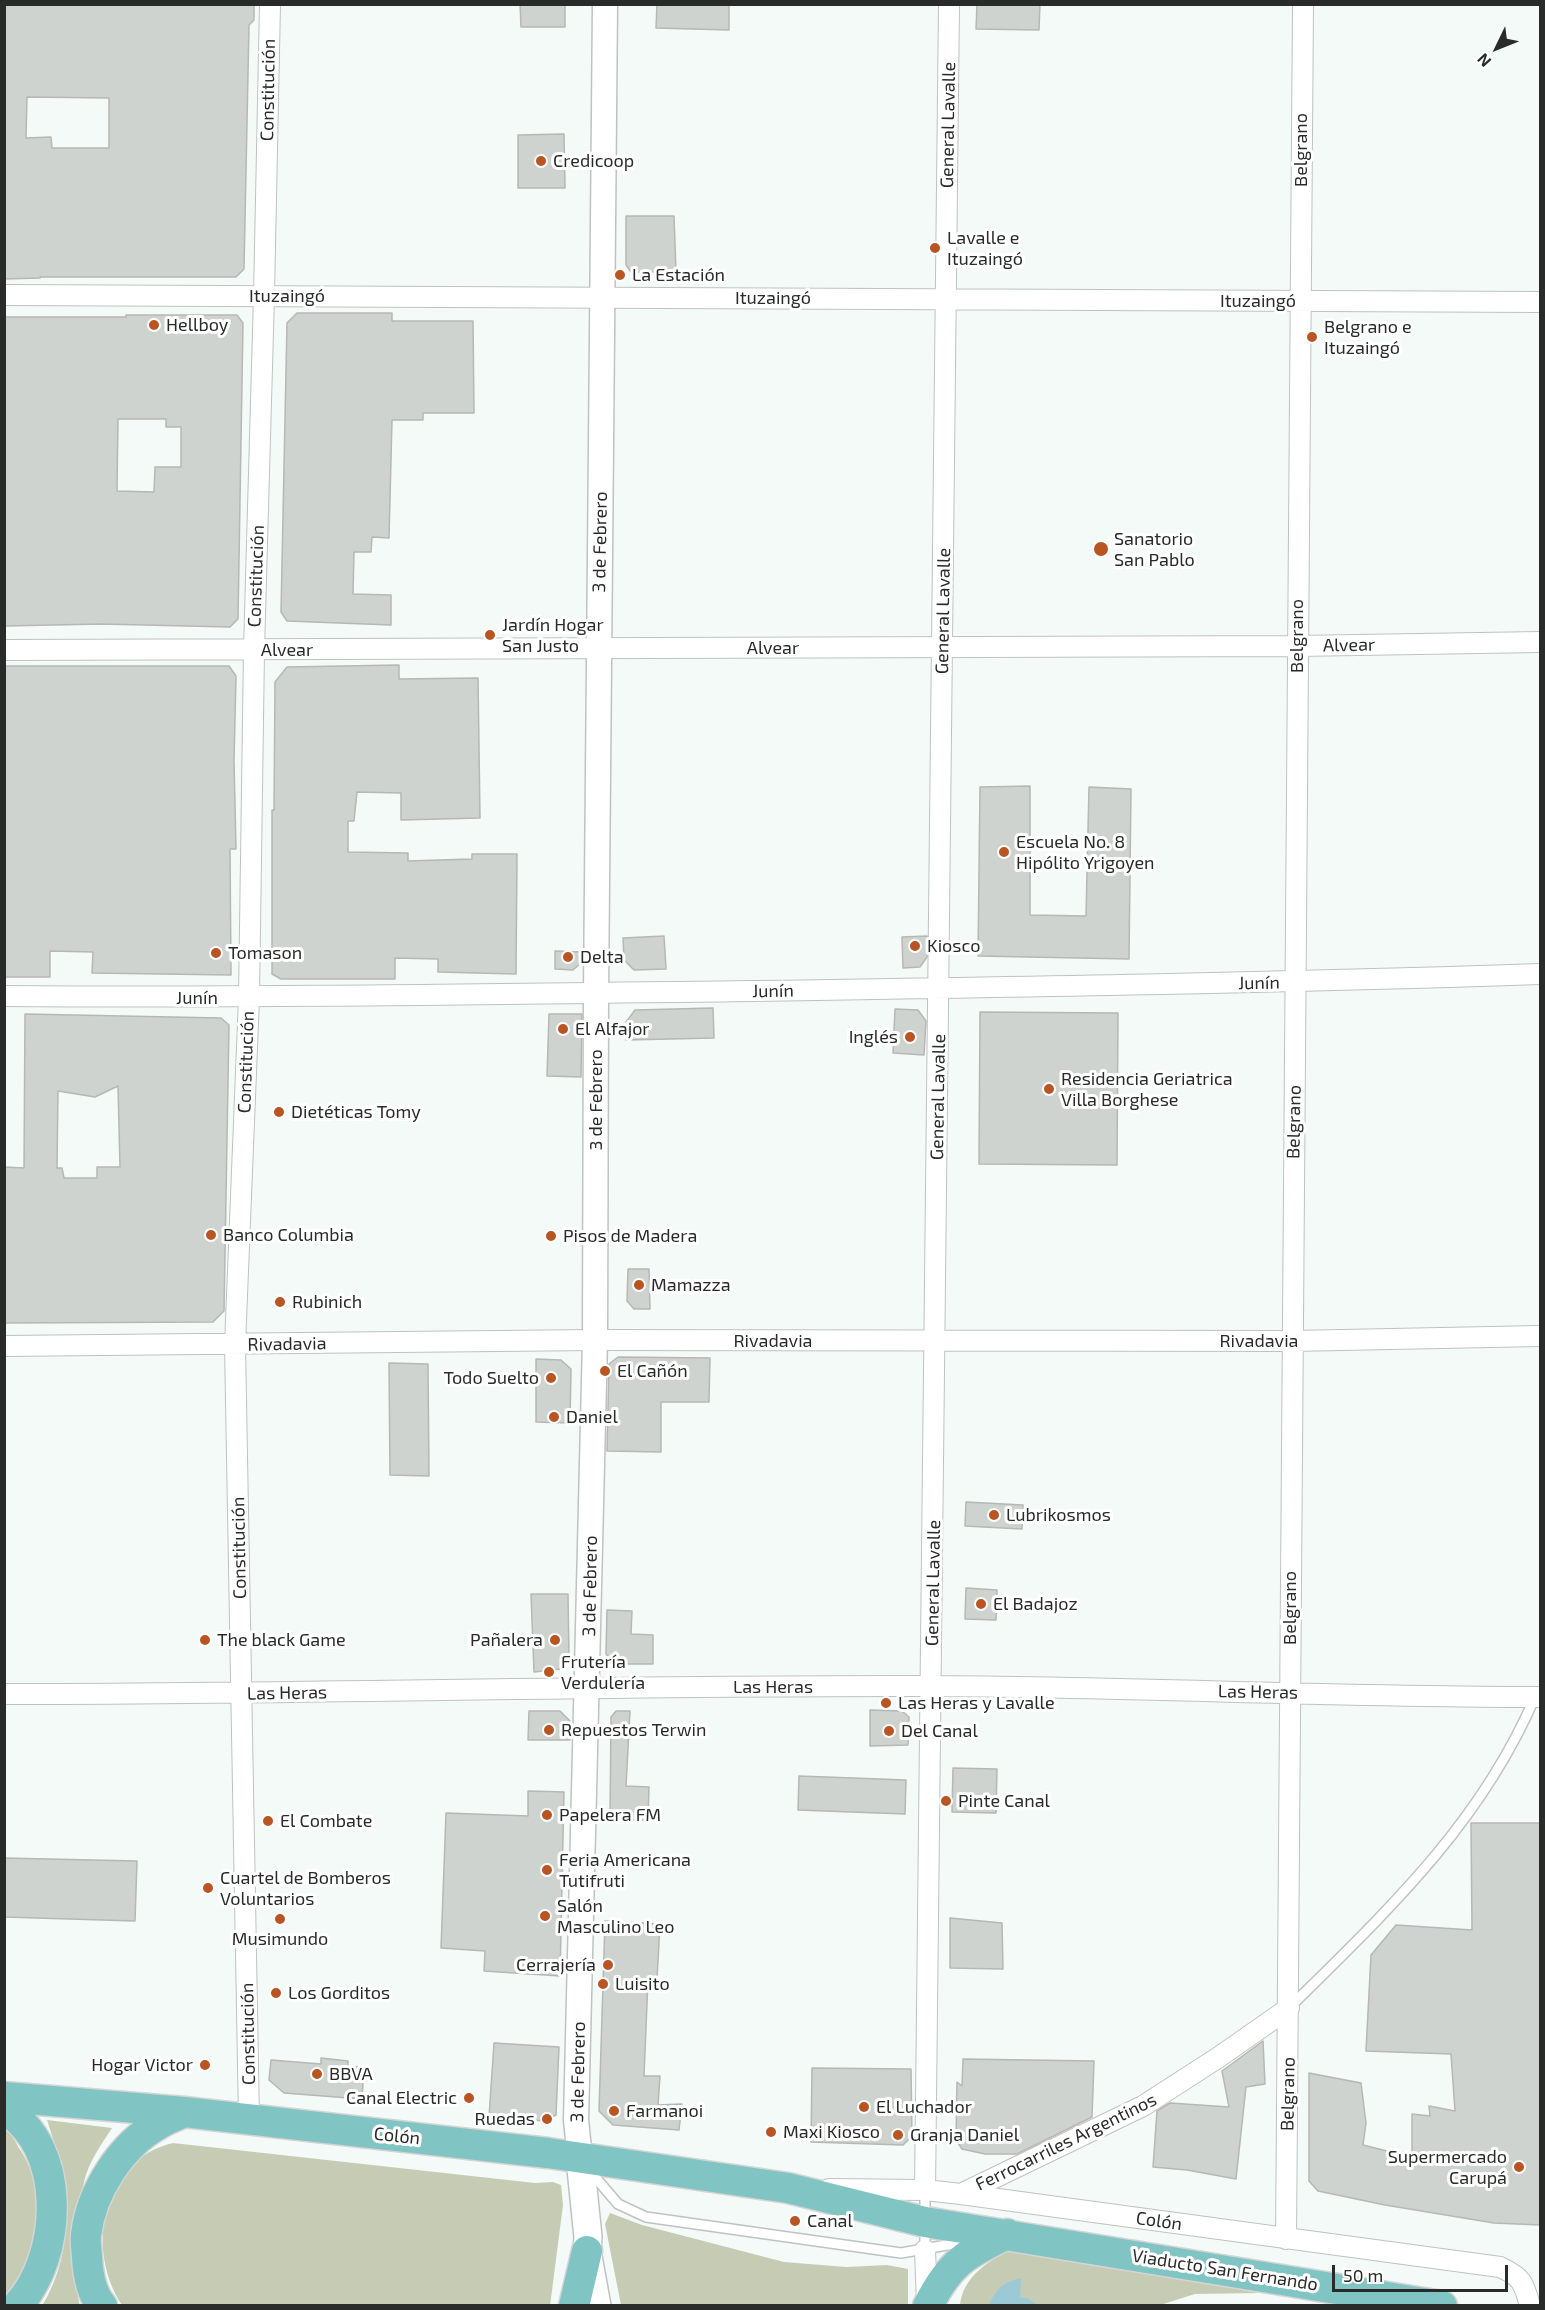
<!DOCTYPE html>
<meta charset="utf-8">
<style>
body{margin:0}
#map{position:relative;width:1545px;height:2310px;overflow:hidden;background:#f4faf7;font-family:"Exo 2",sans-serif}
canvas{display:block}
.frame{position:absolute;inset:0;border:6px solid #292b2a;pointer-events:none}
.north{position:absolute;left:1467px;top:18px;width:60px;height:60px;-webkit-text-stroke:4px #fff;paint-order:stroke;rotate:227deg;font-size:16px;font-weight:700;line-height:24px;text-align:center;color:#292b2a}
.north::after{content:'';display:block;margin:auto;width:21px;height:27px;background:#292b2a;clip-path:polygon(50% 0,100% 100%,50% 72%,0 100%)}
.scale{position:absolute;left:1332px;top:2265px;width:176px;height:27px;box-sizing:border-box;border:3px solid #292b2a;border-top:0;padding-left:8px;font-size:18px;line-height:21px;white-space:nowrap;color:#292b2a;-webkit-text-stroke:4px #fff;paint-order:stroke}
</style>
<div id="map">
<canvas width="1545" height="2310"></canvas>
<div class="frame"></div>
<div class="north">N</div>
<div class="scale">50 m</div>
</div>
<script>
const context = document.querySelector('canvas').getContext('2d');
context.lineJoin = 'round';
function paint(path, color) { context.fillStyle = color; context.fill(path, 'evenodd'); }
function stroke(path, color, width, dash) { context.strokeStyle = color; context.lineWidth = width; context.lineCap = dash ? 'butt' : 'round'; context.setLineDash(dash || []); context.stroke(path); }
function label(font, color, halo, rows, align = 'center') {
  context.font = font + ' "Exo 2",sans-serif'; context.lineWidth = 6; context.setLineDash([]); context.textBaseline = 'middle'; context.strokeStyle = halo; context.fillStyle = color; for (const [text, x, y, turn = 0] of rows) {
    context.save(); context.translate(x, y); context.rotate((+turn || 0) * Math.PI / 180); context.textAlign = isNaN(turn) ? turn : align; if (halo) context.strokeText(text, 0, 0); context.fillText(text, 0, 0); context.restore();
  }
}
paint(new Path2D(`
 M47 2120 112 2128C103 2142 93 2156 87 2172 77 2198 73 2279 80 2305L42 2306C78 2246 68 2182 47 2120Z
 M5 2130C12 2134 15 2141 19 2148 49 2191 42 2259 5 2295Z
 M173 2143 535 2183 553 2182 561 2185 563 2205 550 2306 122 2305C85 2249 101 2160 173 2143Z
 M610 2213 642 2225 784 2262 846 2267 887 2265 908 2269V2305H621L605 2224Z
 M1014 2249 1260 2293 1195 2294 1157 2306H960C962 2277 990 2259 1014 2249Z`), '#c6ccb4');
paint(new Path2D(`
 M1021 2278 1020 2297 1029 2299 1037 2305H989C995 2290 1004 2281 1021 2278Z`), '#9cc9d6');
const building = new Path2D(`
 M4 4H254V20L249 25 244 269 236 277H40V278L4 279ZM27 97 109 98V148H52L51 137 26 138Z
 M520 4H565V27H521Z
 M657 4H729V30L656 28Z
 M977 4H1040L1039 30 976 29Z
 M564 134 565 188H518V135Z
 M626 216H674L676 272H631L626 265Z
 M297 313H392V321H473L474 413H423V420H392L389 538 372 537 371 552H354L353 594 391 595V625L287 621 281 612 287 323Z
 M126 315H237L243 323 238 619 230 627 101 624 5 626 4 317H126ZM118 419H166V427H181V467H155L154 492 117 491Z
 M399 665V679L478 678 480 818 401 820V793L357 792 354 821H348V852L408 853V861L472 859V854H517L516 974 438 972V959L395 958V979H281L272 974V810H274L275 682 287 667Z
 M4 666H229L236 676 234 761 236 849H230L231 975 92 973 93 952 50 951V977H4Z
 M1030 786V915L1086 916 1089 787 1131 789 1129 959 978 956 980 787Z
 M664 936 666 969 634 970 624 960 623 938Z
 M927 936V957L920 967 903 968 902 937Z
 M555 951 582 952V962L573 970 555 969Z
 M713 1008 714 1038 626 1040V1022L635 1010Z
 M895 1009 918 1010 926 1021 924 1055 893 1053Z
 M980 1012 1118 1013 1117 1165 979 1164Z
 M25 1014 221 1018 229 1025 224 1311 213 1322 4 1323V1167L24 1168ZM118 1086 120 1167H97V1178H64L62 1168H57L58 1091 95 1097Z
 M549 1014H582L581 1077 547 1076Z
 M628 1269H649L650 1309H634L627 1301Z
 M618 1357 710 1358 709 1402H661V1452L607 1451 609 1364Z
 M536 1359 561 1360 571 1369 570 1423 536 1422Z
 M389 1363 428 1364 429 1476 390 1475Z
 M966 1502 1023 1505 1022 1529 965 1526Z
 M966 1588 997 1590 996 1620 965 1619Z
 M531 1594H568L569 1659 561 1669 534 1672Z
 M607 1610 632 1611 631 1634 653 1635V1664H614L606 1654Z
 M870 1710 902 1711 909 1717 908 1745 870 1746Z
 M529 1711H560L570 1721V1740H528Z
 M616 1711H630L626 1786 649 1787 648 1820H610L611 1717Z
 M953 1768 997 1769 996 1813 952 1812Z
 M799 1776 906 1780 905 1814 798 1810Z
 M528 1791 564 1792 560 1976 484 1971 485 1951 441 1948 446 1813 528 1816Z
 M1471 1823H1540V2225L1494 2223 1385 2205 1318 2191 1309 2181V2073L1361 2083 1366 2123 1363 2145 1387 2151 1412 2153V2114L1430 2116 1429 2106 1455 2111 1451 2054 1366 2051 1371 1955 1396 1925 1472 1930Z
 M4 1858 137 1861 135 1921 4 1917Z
 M950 1918 1002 1923 1003 1969 950 1968Z
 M605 1921 660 1924 657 1979H648L644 2076H660L658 2105 682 2104 679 2130 613 2125 599 2111Z
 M1263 2041 1265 2084 1246 2087 1236 2179 1187 2170 1153 2167 1157 2111 1170 2103 1229 2107 1222 2071Z
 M494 2043 559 2047 556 2115 545 2121 489 2117Z
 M321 2058 348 2061V2066L364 2067 362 2099 284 2093 269 2080 271 2060 321 2064Z
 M963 2059 1094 2061 1092 2117 1017 2154H985L962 2149 956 2140 957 2082 962 2086Z
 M812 2068 911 2069 912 2136 903 2145 811 2142Z`);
paint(building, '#cfd3cf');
stroke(building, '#b5b8b5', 1.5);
const service = new Path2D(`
 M1289 2008C1387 1911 1480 1825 1535 1697
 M589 2170 618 2204 646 2217 901 2253 970 2241
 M925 2250V2190`);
const minor = new Path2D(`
 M4 295 1540 302
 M4 650 1297 646 1540 642
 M4 996C254 998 504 994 753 991 1016 987 1278 983 1540 974
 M4 1346 595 1340 1292 1341 1540 1336
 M4 1694C313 1694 622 1685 931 1686 1134 1687 1337 1697 1540 1697
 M249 2120 235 1345 249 998 254 650 264 296 270 4
 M829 2189 925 2190 961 2194 1500 2267C1522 2277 1524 2283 1530 2306
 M925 2190 949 4
 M961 2194 1143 2106 1219 2057 1289 2008
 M1286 2239 1303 4
 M925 2250 927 2304`);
const tertiary = new Path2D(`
 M580 2159 576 2120 595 1340 596 993 605 4`);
const secondary = new Path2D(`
 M580 2159 588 2237 587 2251 597 2306`);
const primary = new Path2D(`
 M4 2097 184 2112 548 2153 788 2188 925 2222 1442 2306
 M4 2109C68 2146 63 2257 17 2306
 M102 2306C91 2293 88 2274 87 2258 87 2251 85 2243 86 2235 91 2192 121 2145 159 2124 167 2119 176 2116 184 2112
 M574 2306 587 2251
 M928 2306C949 2263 966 2254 1007 2234`);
stroke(service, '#bec3c1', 12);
stroke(minor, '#bec3c1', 22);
stroke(tertiary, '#bec3c1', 27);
stroke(secondary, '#bec3c1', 30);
stroke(primary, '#d4d5d4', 33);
stroke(service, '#fff', 9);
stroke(minor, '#fff', 20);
stroke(tertiary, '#fff', 24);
stroke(secondary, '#fff', 27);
stroke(primary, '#80c4c3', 30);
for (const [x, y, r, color] of [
 [541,161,6,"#b95522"],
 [935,248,6,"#b95522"],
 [620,275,6,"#b95522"],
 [154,325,6,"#b95522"],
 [1312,337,6,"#b95522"],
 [1101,549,8,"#b95522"],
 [490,635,6,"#b95522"],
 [1004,852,6,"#b95522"],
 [915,946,6,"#b95522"],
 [216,953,6,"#b95522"],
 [568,957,6,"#b95522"],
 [563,1029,6,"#b95522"],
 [910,1037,6,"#b95522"],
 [1049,1089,6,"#b95522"],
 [279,1112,6,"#b95522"],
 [211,1235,6,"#b95522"],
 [551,1236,6,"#b95522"],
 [639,1285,6,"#b95522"],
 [280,1302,6,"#b95522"],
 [605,1371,6,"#b95522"],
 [551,1378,6,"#b95522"],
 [554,1417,6,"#b95522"],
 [994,1515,6,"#b95522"],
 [981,1604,6,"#b95522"],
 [205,1640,6,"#b95522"],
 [555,1640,6,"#b95522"],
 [549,1672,6,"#b95522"],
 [886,1703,6,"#b95522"],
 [549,1730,6,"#b95522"],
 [889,1731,6,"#b95522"],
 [946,1801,6,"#b95522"],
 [547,1815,6,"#b95522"],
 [268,1821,6,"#b95522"],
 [547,1870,6,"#b95522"],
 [208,1888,6,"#b95522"],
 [545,1916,6,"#b95522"],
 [280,1919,6,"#b95522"],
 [608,1965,6,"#b95522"],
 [603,1984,6,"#b95522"],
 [276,1993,6,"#b95522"],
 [205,2065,6,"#b95522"],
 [317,2074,6,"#b95522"],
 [469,2098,6,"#b95522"],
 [864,2107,6,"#b95522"],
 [614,2111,6,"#b95522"],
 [547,2119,6,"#b95522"],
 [771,2132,6,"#b95522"],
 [898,2135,6,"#b95522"],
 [1519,2167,6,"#b95522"],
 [795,2221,6,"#b95522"]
]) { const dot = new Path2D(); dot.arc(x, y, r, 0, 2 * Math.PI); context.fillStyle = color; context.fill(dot); stroke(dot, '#fff', 2); }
label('18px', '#292b2a', '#fff', [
 ["Constitución",268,90,-89],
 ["General Lavalle",948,125,-89],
 ["Belgrano",1301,150,-90],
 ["Ituzaingó",287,296],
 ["Ituzaingó",773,298],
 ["Ituzaingó",1258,301],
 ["3 de Febrero",600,542,-89],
 ["Constitución",256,576,-88],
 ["General Lavalle",943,611,-89],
 ["Belgrano",1297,636,-90],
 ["Alvear",1349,645,-1],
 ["Alvear",773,648],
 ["Alvear",287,650],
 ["Junín",1259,983,-1],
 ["Junín",773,991,-1],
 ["Junín",197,998],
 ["Constitución",246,1062,-88],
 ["General Lavalle",938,1097,-89],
 ["3 de Febrero",596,1100,-90],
 ["Belgrano",1294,1122,-89],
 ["Rivadavia",773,1341],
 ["Rivadavia",1259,1341],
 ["Rivadavia",287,1344,-1],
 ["Constitución",239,1548,-91],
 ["General Lavalle",933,1583,-89],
 ["3 de Febrero",590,1586,-89],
 ["Belgrano",1290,1608,-90],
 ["Las Heras",773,1687],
 ["Las Heras",1258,1692,1],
 ["Las Heras",287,1693,-1],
 ["Constitución",248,2034,-91],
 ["3 de Febrero",578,2072,-89],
 ["Belgrano",1288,2094,-89],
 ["Colón",397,2136,6],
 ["Ferrocarriles Argentinos",1066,2142,-26],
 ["Colón",1159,2221,8],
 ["Viaducto San Fernando",1225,2270,9]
]);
label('18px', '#292b2a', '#fff', [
 ["Credicoop",553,161],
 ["Lavalle e",947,238],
 ["Ituzaingó",947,259],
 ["La Estación",632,275],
 ["Hellboy",166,325],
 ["Belgrano e",1324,327],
 ["Ituzaingó",1324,348],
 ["Sanatorio",1114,539],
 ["San Pablo",1114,560],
 ["Jardín Hogar",502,625],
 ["San Justo",502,646],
 ["Escuela No. 8",1016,842],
 ["Hipólito Yrigoyen",1016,863],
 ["Kiosco",927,946],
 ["Tomason",228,953],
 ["Delta",580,957],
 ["El Alfajor",575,1029],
 ["Inglés",898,1037,"right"],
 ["Residencia Geriatrica",1061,1079],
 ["Villa Borghese",1061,1100],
 ["Dietéticas Tomy",291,1112],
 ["Banco Columbia",223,1235],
 ["Pisos de Madera",563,1236],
 ["Mamazza",651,1285],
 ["Rubinich",292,1302],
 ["El Cañón",617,1371],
 ["Todo Suelto",539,1378,"right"],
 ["Daniel",566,1417],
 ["Lubrikosmos",1006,1515],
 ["El Badajoz",993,1604],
 ["The black Game",217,1640],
 ["Pañalera",543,1640,"right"],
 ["Frutería",561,1662],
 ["Verdulería",561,1683],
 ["Las Heras y Lavalle",898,1703],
 ["Repuestos Terwin",561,1730],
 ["Del Canal",901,1731],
 ["Pinte Canal",958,1801],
 ["Papelera FM",559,1815],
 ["El Combate",280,1821],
 ["Feria Americana",559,1860],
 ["Tutifruti",559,1881],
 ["Cuartel de Bomberos",220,1878],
 ["Voluntarios",220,1899],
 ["Salón",557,1906],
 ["Masculino Leo",557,1927],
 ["Musimundo",280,1939,"center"],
 ["Cerrajería",596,1965,"right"],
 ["Luisito",615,1984],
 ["Los Gorditos",288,1993],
 ["Hogar Victor",193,2065,"right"],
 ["BBVA",329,2074],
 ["Canal Electric",457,2098,"right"],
 ["El Luchador",876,2107],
 ["Farmanoi",626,2111],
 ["Ruedas",535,2119,"right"],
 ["Maxi Kiosco",783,2132],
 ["Granja Daniel",910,2135],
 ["Supermercado",1507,2157,"right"],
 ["Carupá",1507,2178,"right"],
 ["Canal",807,2221]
], 'left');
</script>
